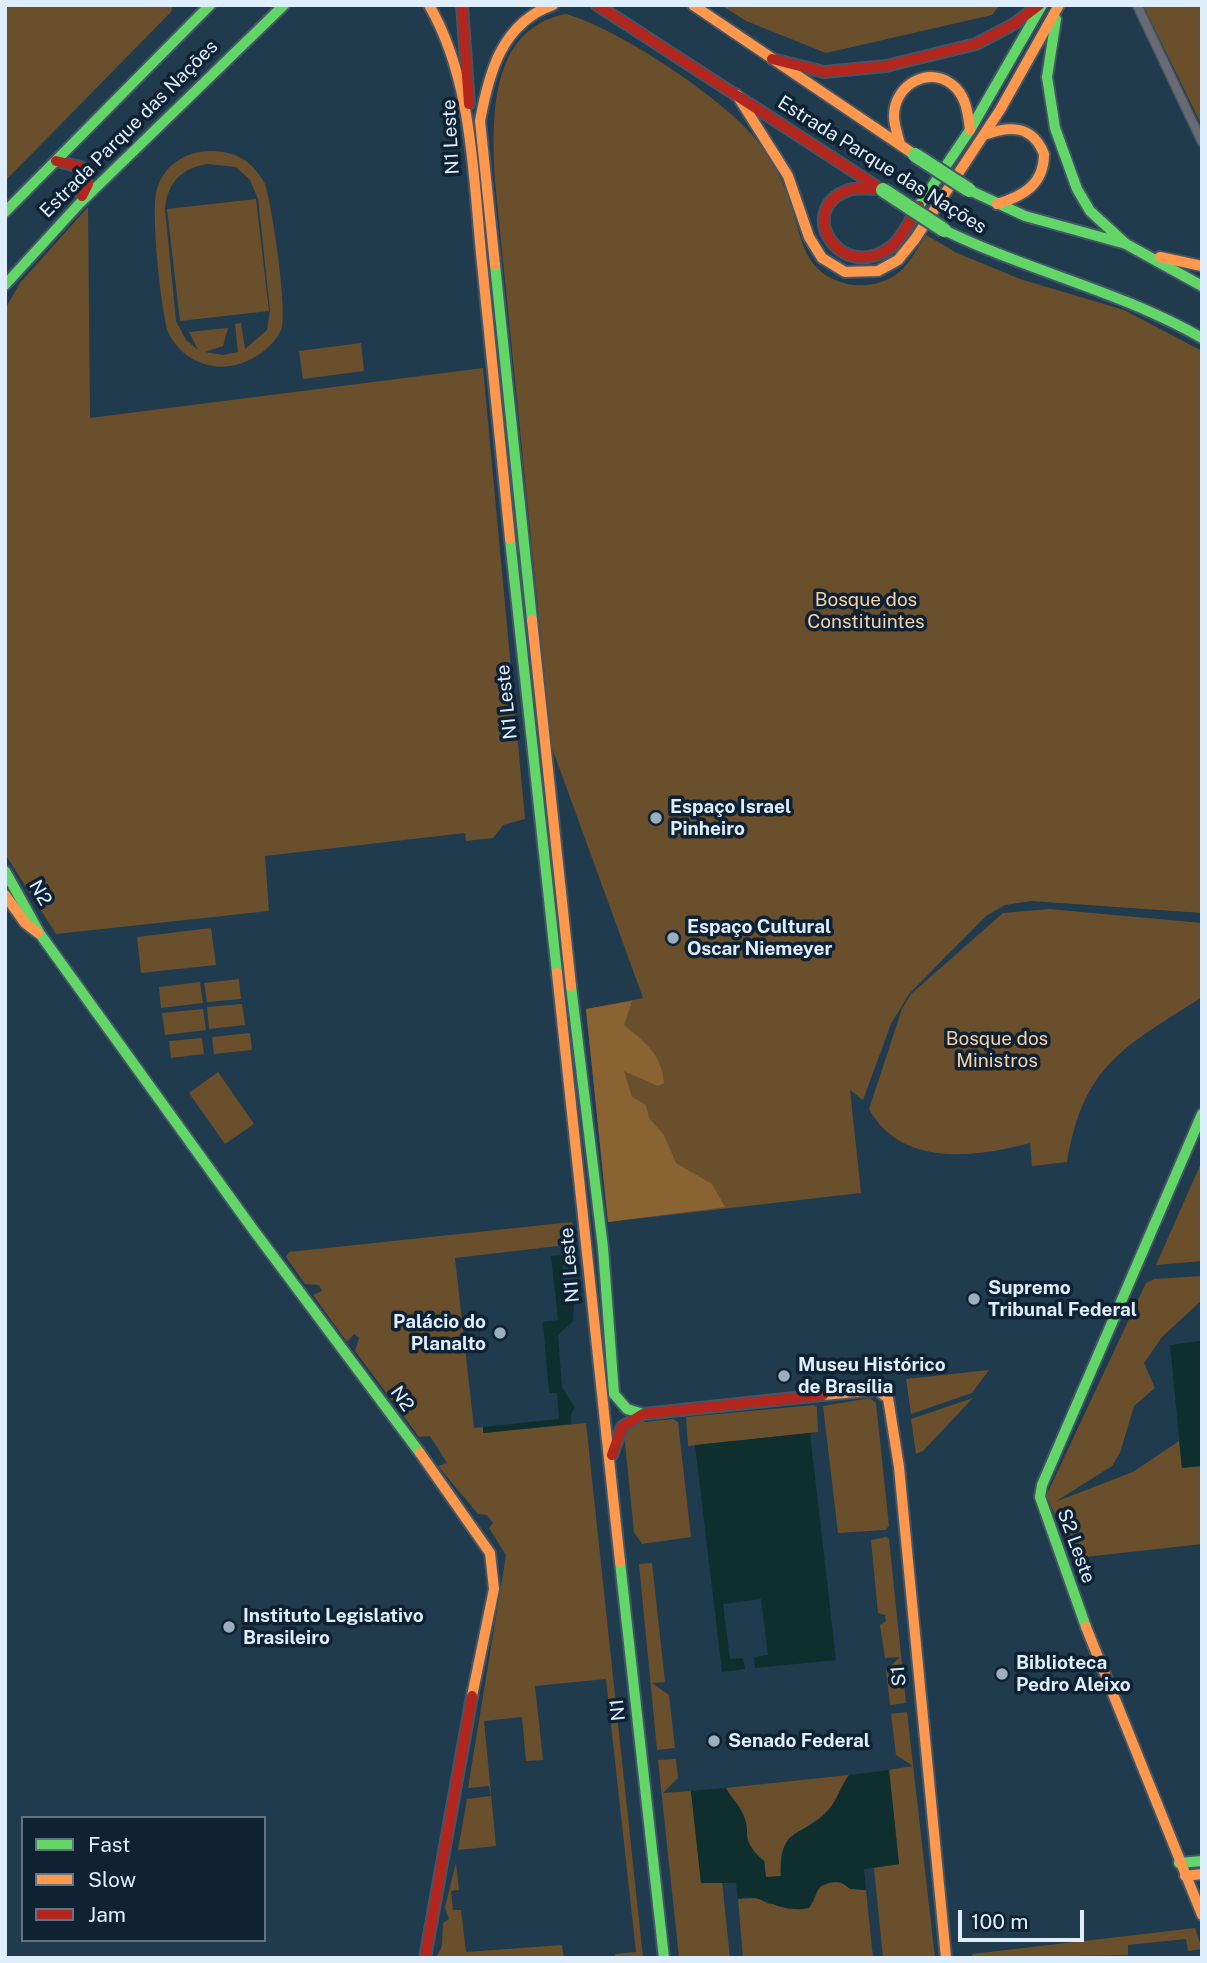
<!DOCTYPE html>
<meta charset="utf-8">
<style>
body{margin:0}
#map{position:relative;width:1207px;height:1963px;overflow:hidden;background:#203a4e;font-family:"Public Sans",sans-serif}
canvas{display:block}
.frame{position:absolute;inset:0;border:7px solid #dfeefc;pointer-events:none}
.legend{position:absolute;left:21px;top:1816px;width:245px;height:126px;box-sizing:border-box;background:#0f2234;border:2px solid #627484;margin:0;padding:9px 12px;list-style:none;font-size:21px;color:#dfeefc}
.legend li{display:flex;align-items:center;gap:14px;height:35px}
.legend b{width:35px;border:2px solid #627484}
.scale{position:absolute;left:958px;top:1910px;width:126px;height:32px;box-sizing:border-box;border:4px solid #dfeefc;border-top:0;padding-left:9px;font-size:21px;line-height:24px;white-space:nowrap;color:#dfeefc;-webkit-text-stroke:5px #0f2234;paint-order:stroke}
</style>
<div id="map">
<canvas width="1207" height="1963"></canvas>
<div class="frame"></div>
<ul class="legend">
<li><b style="height:9px;background:#63d668"></b>Fast</li>
<li><b style="height:9px;background:#ff974d"></b>Slow</li>
<li><b style="height:9px;background:#b3261e"></b>Jam</li>
</ul>
<div class="scale">100 m</div>
</div>
<script>
const context = document.querySelector('canvas').getContext('2d');
context.lineJoin = 'round';
function paint(path, color) { context.fillStyle = color; context.fill(path, 'evenodd'); }
function stroke(path, color, width, dash) { context.strokeStyle = color; context.lineWidth = width; context.lineCap = dash ? 'butt' : 'round'; context.setLineDash(dash || []); context.stroke(path); }
function label(font, color, halo, rows, align = 'center') {
  context.font = font + ' "Public Sans",sans-serif'; context.lineWidth = 7; context.setLineDash([]); context.textBaseline = 'middle'; context.strokeStyle = halo; context.fillStyle = color; for (const [text, x, y, turn = 0] of rows) {
    context.save(); context.translate(x, y); context.rotate((+turn || 0) * Math.PI / 180); context.textAlign = isNaN(turn) ? turn : align; if (halo) context.strokeText(text, 0, 0); context.fillText(text, 0, 0); context.restore();
  }
}
paint(new Path2D(`
 M5 5H173L171 12 5 181Z
 M721 5H1000L992 15 826 53 746 21Z
 M1143 5H1202V126Z
 M566 14C617 28 721 97 755 138 771 158 785 184 792 208 797 223 800 240 807 254 824 287 869 295 898 273 909 265 918 247 926 235L957 253 1020 279 1124 310 1202 351V913L1031 901 1005 905 986 916 909 994 891 1024 863 1100 850 1090 861 1193 608 1222 586 1009 643 998 552 748 495 181C492 119 488 29 566 14Z
 M209 151C235 151 252 160 265 184 272 205 287 307 282 327 276 345 256 359 239 364 220 370 200 366 184 353 178 348 171 339 168 332 161 310 150 209 157 189 164 165 185 152 209 151ZM207 164 236 167 250 180 258 199 270 310 267 330 245 349 241 323 235 324 238 352 223 355 205 352 223 346 228 328 189 332 198 350 186 340 176 321 165 209C167 183 182 168 207 164Z
 M256 199 269 311 180 321 167 209Z
 M88 207 90 418 483 368 525 819 503 825 493 838 466 841 465 833 265 856 269 911 56 934 5 854V309L20 283Z
 M361 343 364 371 303 379 299 351Z
 M1049 909 1202 923V997C1123 1048 1084 1064 1067 1162L1032 1166 1030 1143C974 1158 901 1167 869 1109L902 1009 911 994 1003 913Z
 M211 928 216 965 141 973 137 937Z
 M239 979 241 999 207 1002 204 983Z
 M200 982 203 1003 161 1008 159 987Z
 M242 1004 245 1025 209 1029 207 1007Z
 M203 1009 206 1030 165 1035 162 1013Z
 M250 1033 252 1050 214 1054 212 1037Z
 M202 1038 204 1054 171 1058 169 1041Z
 M218 1072 254 1124 225 1144 189 1093Z
 M1202 1161V1261L1156 1265Z
 M572 1222 575 1244 455 1258 474 1428 483 1427 484 1433 586 1423 643 1958H616L615 1954 636 1952 606 1679 535 1686 543 1760 526 1761 522 1717 484 1721 496 1846 458 1850 467 1799 491 1796 489 1786 468 1788 506 1555 489 1528 493 1523 487 1515 478 1514 438 1466 447 1463 430 1436 419 1437 355 1351 359 1338 354 1334 347 1342 313 1295 322 1291 319 1285 305 1284 286 1257 289 1252Z
 M1202 1276V1300L1162 1337 1144 1363 1155 1388 1134 1406 1120 1453 1112 1466 1055 1502 1133 1472 1179 1441 1182 1467 1202 1466V1544L1076 1558 1046 1496 1146 1283 1154 1279Z
 M989 1370 972 1393 911 1414 906 1379Z
 M870 1398 876 1403 889 1526 885 1530 838 1533 823 1406Z
 M973 1398 923 1451 916 1454 911 1419Z
 M814 1405 817 1407 818 1432 688 1446 686 1417Z
 M673 1419 678 1422 691 1537 642 1544 634 1532 624 1434 636 1423Z
 M886 1537 889 1539 906 1703 890 1705 886 1670 900 1657 885 1658 880 1625 886 1621 885 1615 878 1613 871 1540Z
 M652 1563 665 1682 652 1683 669 1695 675 1748 657 1750 639 1564Z
 M907 1712 935 1958H883L874 1868 899 1864 889 1770 913 1766 896 1755 891 1714Z
 M676 1759 678 1778 663 1793 691 1791 701 1882 722 1881 730 1958H679L658 1760Z
 M849 1775C840 1787 836 1804 825 1813 800 1837 778 1830 781 1876L766 1878 764 1861C743 1843 748 1832 738 1807 735 1800 729 1795 726 1788Z
 M456 1863 459 1890 451 1891 453 1910H461L466 1952 562 1945 564 1958H440L437 1956 442 1946 443 1923 449 1919 445 1907Z
 M832 1882C843 1882 852 1889 866 1890L873 1958H743L738 1899 758 1898 768 1904 813 1902 817 1888Z
 M1195 1928 1202 1949 1188 1951 1186 1939 1128 1945V1955L972 1958V1954Z`), '#6a4f2c');
paint(new Path2D(`
 M632 1001 624 1025C645 1042 662 1055 664 1083L658 1086 624 1071 632 1097 646 1105 649 1118 664 1135 676 1163 712 1184 725 1207 608 1222 586 1009Z`), '#8a6333');
paint(new Path2D(`
 M566 1255 561 1274 574 1305 573 1321 558 1335 562 1387 575 1408 571 1414V1424L483 1433V1427L559 1419 557 1393H549L543 1322 558 1320 551 1256Z
 M1202 1334V1466L1182 1468 1170 1345 1200 1341Z
 M810 1433 836 1660 755 1668 754 1657 768 1655 761 1599 723 1604 730 1659 743 1658 745 1669 722 1672 695 1445Z
 M889 1770 899 1864 864 1869 866 1890 850 1889 841 1882C813 1882 821 1891 809 1908 777 1915 761 1891 738 1899L736 1883H701L691 1791 726 1788C730 1797 738 1803 742 1812 754 1836 737 1838 764 1861L766 1877 781 1876C781 1825 797 1840 825 1814 836 1804 840 1787 849 1775Z`), '#0f2f2f');
const street = new Path2D(`
 M1137 5 1202 142`);
const fast = new Path2D(`
 M1056 19 1047 77 1055 128 1077 189 1090 211 1126 244
 M969 190 1025 216 1126 244 1202 286
 M919 206 970 130 1042 5
 M5 212 210 5
 M944 230C1028 271 1120 291 1202 338
 M495 265 532 620
 M5 285 79 204 284 5
 M510 539 557 973
 M5 871 40 934 252 1228 420 1453
 M571 986 603 1248 614 1394 627 1409 643 1414
 M620 1562 664 1958
 M1086 1627 1040 1497 1042 1485 1202 1114
 M1179 1863 1202 1861`);
const slow = new Path2D(`
 M429 5C473 81 473 177 482 263 491 355 501 447 510 539
 M693 5 915 155
 M737 95 788 176 809 237 822 258 845 272 878 271 898 260 915 239 1000 110 1059 5
 M987 134C1012 125 1033 126 1044 154 1044 184 1024 196 997 204
 M900 144C898 136 894 125 894 117 893 84 932 63 956 88 967 100 968 115 970 130
 M1160 257 1202 266
 M495 265 480 121C489 72 502 23 553 5
 M532 620 571 986
 M5 895 25 923 38 933
 M557 973 620 1562
 M823 1395 877 1390 888 1398 899 1467 946 1958
 M420 1453 490 1553 494 1589 472 1696
 M1086 1627 1202 1915
 M1185 1876 1202 1874`);
const jam = new Path2D(`
 M462 5 469 104
 M597 5 876 186
 M772 59 824 72 886 66 976 44 1014 24 1039 5
 M56 161 81 167 88 184 82 196
 M881 189C871 189 858 187 849 190 793 209 841 286 892 246 903 237 911 218 919 206
 M612 1455 622 1427 643 1414 823 1395
 M425 1958 472 1696`);
stroke(street, '#425666', 11);
stroke(fast, '#425666', 14);
stroke(slow, '#425666', 14);
stroke(jam, '#425666', 14);
stroke(street, '#696a74', 8);
stroke(fast, '#63d668', 10);
stroke(slow, '#ff974d', 10);
stroke(jam, '#b3261e', 10);
const fastBridge = new Path2D(`
 M915 155 969 190
 M883 190 944 230`);
stroke(fastBridge, '#425666', 18, []);
stroke(fastBridge, '#63d668', 14);
for (const [x, y, r, color] of [
 [656,818,7,"#9cafbf"],
 [673,938,7,"#9cafbf"],
 [974,1299,7,"#9cafbf"],
 [500,1333,7,"#9cafbf"],
 [784,1376,7,"#9cafbf"],
 [229,1627,7,"#9cafbf"],
 [1002,1674,7,"#9cafbf"],
 [714,1741,7,"#9cafbf"]
]) { const dot = new Path2D(); dot.arc(x, y, r, 0, 2 * Math.PI); context.fillStyle = color; context.fill(dot); stroke(dot, '#0f2234', 2.5); }
label('19px', '#dfeefc', '#0f2234', [
 ["Estrada Parque das Nações",129,129,-45],
 ["N1 Leste",451,137,-93],
 ["Estrada Parque das Nações",882,165,32],
 ["N1 Leste",507,702,-96],
 ["N2",40,893,60],
 ["N1 Leste",570,1265,-95],
 ["N2",402,1399,55],
 ["S2 Leste",1076,1546,70],
 ["S1",899,1676,-95],
 ["N1",618,1710,-96]
]);
label('19px', '#facfa2', '#0f2234', [
 ["Bosque dos",866,600],
 ["Constituintes",866,622],
 ["Bosque dos",997,1039],
 ["Ministros",997,1061]
]);
label('bold 19px', '#dfeefc', '#0f2234', [
 ["Espaço Israel",670,807],
 ["Pinheiro",670,829],
 ["Espaço Cultural",687,927],
 ["Oscar Niemeyer",687,949],
 ["Supremo",988,1288],
 ["Tribunal Federal",988,1310],
 ["Palácio do",486,1322,"right"],
 ["Planalto",486,1344,"right"],
 ["Museu Histórico",798,1365],
 ["de Brasília",798,1387],
 ["Instituto Legislativo",243,1616],
 ["Brasileiro",243,1638],
 ["Biblioteca",1016,1663],
 ["Pedro Aleixo",1016,1685],
 ["Senado Federal",728,1741]
], 'left');
</script>
